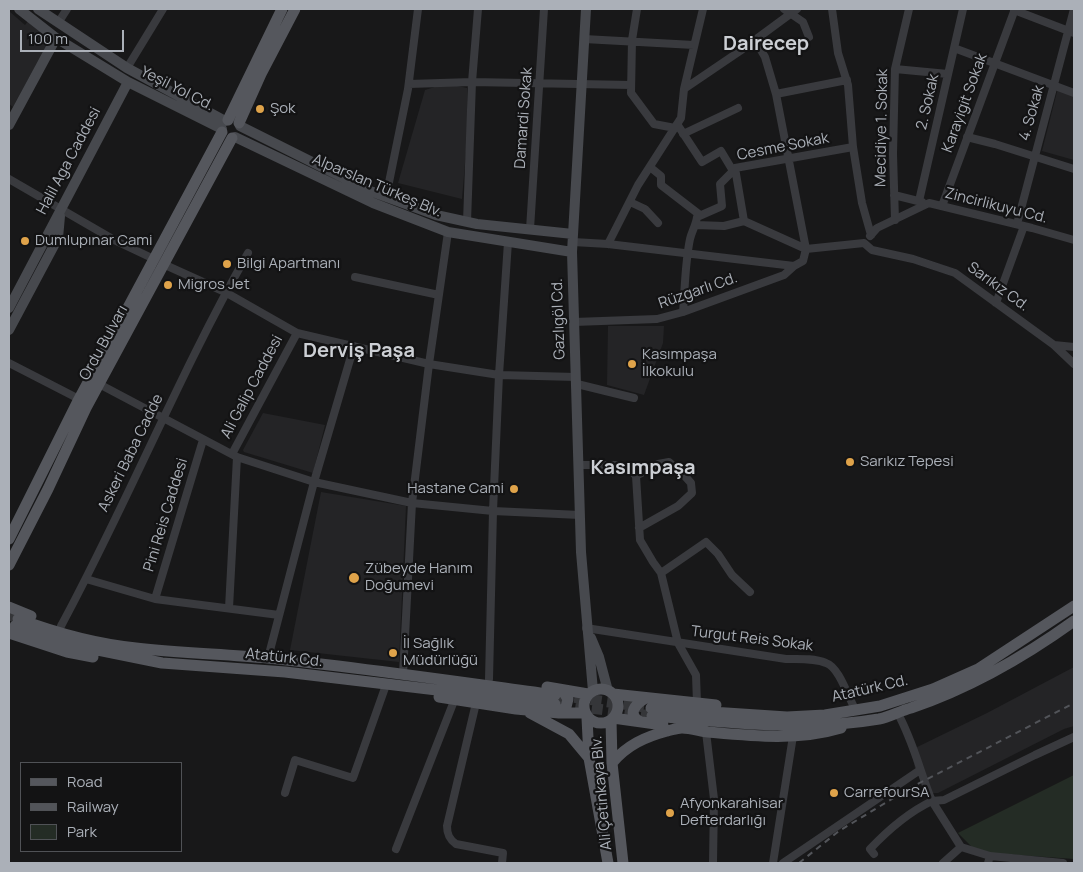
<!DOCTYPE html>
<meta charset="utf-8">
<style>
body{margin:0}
#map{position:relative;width:1083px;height:872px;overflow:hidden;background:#181819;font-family:Manrope,sans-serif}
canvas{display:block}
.frame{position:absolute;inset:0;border:10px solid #abb0b8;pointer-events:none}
.legend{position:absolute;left:20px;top:762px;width:162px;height:90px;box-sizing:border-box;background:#131314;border:1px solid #505256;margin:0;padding:6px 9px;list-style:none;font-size:15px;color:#abb0b8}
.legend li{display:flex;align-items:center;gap:10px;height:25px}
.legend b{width:25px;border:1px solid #505256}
.scale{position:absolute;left:20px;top:30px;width:104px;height:22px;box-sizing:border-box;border:2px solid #abb0b8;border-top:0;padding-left:6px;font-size:15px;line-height:18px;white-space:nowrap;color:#abb0b8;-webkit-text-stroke:4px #131314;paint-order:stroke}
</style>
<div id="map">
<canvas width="1083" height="872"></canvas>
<div class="frame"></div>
<ul class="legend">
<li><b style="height:6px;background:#55575d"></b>Road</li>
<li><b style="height:6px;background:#525459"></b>Railway</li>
<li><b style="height:14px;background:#242c25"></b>Park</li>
</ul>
<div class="scale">100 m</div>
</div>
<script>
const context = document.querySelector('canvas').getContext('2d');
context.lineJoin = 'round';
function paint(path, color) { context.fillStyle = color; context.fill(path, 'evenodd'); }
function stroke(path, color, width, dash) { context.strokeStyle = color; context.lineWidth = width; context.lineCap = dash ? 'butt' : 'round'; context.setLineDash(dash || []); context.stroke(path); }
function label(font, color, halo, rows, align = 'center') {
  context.font = font + ' Manrope,sans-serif'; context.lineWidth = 4.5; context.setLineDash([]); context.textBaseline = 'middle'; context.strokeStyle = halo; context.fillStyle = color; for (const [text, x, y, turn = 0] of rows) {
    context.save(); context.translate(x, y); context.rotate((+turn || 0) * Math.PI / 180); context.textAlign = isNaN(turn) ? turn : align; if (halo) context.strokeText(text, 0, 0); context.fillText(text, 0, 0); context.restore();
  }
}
paint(new Path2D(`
 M9 11 25 25 29 20 51 37 13 107 9 104Z
 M441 85H453L467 88V140L462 199 398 183 425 90Z
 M1058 88 1074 95V160L1042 151Z
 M608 326H664L663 343 644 395 607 385Z
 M263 413 325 425 313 473 244 452 243 450Z
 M321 492 406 506 399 662 290 650Z
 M1074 667V726L1064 729 938 793H927L915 768 911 750 987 713Z`), '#242426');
paint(new Path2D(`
 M1074 775V859L990 853 972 847 958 833Z`), '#242c25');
stroke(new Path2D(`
 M9 614 18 619
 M558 695 644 707
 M559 704 652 716`), '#353639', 11, [11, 5.5]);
stroke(new Path2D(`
 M637 9 632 40 631 93 654 124 675 128
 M784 9 803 22 809 37
 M832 9 838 53 848 85 853 147 862 203 871 235
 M1014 10 1074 33
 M58 23 67 9
 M584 39 694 45
 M954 48 1074 93
 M127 68 163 9
 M895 69 948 74
 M409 84 472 82 631 85
 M684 89 703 9
 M776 94 847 80
 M677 124 702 162 721 151 733 171
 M683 134 738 108
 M967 137 995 144 1074 169
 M650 167 661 176V185L700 215
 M735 168 744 221
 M9 179 116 241 154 259
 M894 195 922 202
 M386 197 408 89 418 9
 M919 201 963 9
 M630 202 645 209 658 223
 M942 206 1015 9
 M895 220 893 154 895 69 909 9
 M467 222 472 82 478 9
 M1017 224 1074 9
 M696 225 724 226 744 221 806 249 864 243 872 250 913 259 955 273 1054 345 1074 364
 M530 229 544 9
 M870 236 877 228 929 203 1032 228 1074 240
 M573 242 608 244 794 266 803 261 806 249 776 94 765 57 755 40
 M608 244 638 185 681 118 684 89 740 51 797 9
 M163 264 225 292 297 333 429 364 499 375 576 377
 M355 277 439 295
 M996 303 1024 226
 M683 312C685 288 685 263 690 239 692 231 696 225 697 217L722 206 720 184 733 171 735 168 853 147
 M574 322 657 319 683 312 784 275 794 266
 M1054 345 1074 347
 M9 363 79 399
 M99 384 237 457 314 482 412 503 493 511 580 515
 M577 384 634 398
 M232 454 297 333
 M579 465H618L629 468 636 476
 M636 476 640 540 653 562 661 573 678 643 696 675 697 703
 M636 476 658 464 669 462 683 474 691 483 692 493 678 506 639 528
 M661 573 706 542 718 554 732 575 750 592
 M86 579 155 599 279 615
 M155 599 203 440
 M229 608 237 457
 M61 626C127 504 179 374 248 253
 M586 628 786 659C799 659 814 658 826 663 839 667 848 697 855 709
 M268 658 314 482 354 346
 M403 674 412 503 429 364 448 232
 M489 679 493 511 499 375 508 242
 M476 703 447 826C447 834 449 839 456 844L503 853 502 863
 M897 712C913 740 920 772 932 801L944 800 1035 755 1074 737
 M706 732 714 799 713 863
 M285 793 295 760 353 778 386 685
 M396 849 454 701
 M874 854 870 849C888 830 909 812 932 801L961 847 990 856
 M773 863 793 736
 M783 863 920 770
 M943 863 961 847
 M988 863 990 856 1063 863`), '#393a3e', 8);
stroke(new Path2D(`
 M19 9 56 38 128 82 222 129
 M38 9 127 68 225 121
 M586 9 572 252 581 552 593 691
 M9 125 56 38
 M240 126 370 191 436 215 477 224 573 234
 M235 137 373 203 448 232 572 252
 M9 308 128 82
 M9 330 58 238 60 216
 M591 638 599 657 608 691`), '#47494e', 10);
stroke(new Path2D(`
 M228 120 282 9
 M239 123 261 74 295 9
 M9 539 79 399 222 132
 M9 565 48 489 86 408 232 138
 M9 607 31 616
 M18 619C56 633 95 644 136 648 180 653 224 654 268 658 364 668 460 682 555 695
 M15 626 78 646 162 663 285 672 555 704
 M9 633 67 652 93 657
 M547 687 588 694
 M584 706a17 17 0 1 1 34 0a17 17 0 1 1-34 0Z
 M613 694 716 705
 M439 697 516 709 559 713H585
 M651 708 787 717 825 715 880 706 933 689 978 669 1074 606
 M530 713 569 734 589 758
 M559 713 566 707 568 699 563 691
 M652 716C727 722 804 732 879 719 889 717 900 711 911 708 970 688 1024 657 1074 621
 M587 718 589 758 608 863
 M613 718 663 725
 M611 720 612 763 623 863
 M641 722C626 715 635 704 646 698
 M612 763C627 745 645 737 667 731 672 730 677 728 682 728 690 728 700 731 708 732 752 736 798 741 841 728`), '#55575d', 11);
stroke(new Path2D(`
 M799 863 839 831 910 788 1074 703`), '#525459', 2, [6, 5]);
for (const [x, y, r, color] of [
 [260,109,5,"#dfa34a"],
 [25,241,5,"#dfa34a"],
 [227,264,5,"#dfa34a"],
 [168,285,5,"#dfa34a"],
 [632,364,5,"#dfa34a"],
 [850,462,5,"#dfa34a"],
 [514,489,5,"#dfa34a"],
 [354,578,6,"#dfa34a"],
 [393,653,5,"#dfa34a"],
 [834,793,5,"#dfa34a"],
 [670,813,5,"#dfa34a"]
]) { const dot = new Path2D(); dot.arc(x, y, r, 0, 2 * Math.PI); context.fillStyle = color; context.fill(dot); stroke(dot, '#131314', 2); }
label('15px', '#abb0b8', '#131314', [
 ["Yeşil Yol Cd.",177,89,27],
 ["2. Sokak",928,102,-77],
 ["Karayigit Sokak",965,103,-70],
 ["4. Sokak",1032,113,-74],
 ["Damardi Sokak",524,118,-86],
 ["Mecidiye 1. Sokak",882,128,-89],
 ["Cesme Sokak",783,147,-11],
 ["Halil Aga Caddesi",69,161,-62],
 ["Alparslan Türkeş Blv.",377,186,23],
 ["Zincirlikuyu Cd.",996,206,14],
 ["Sarıkız Cd.",998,287,36],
 ["Rüzgarlı Cd.",698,291,-19],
 ["Gazlıgöl Cd.",559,319,-92],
 ["Ordu Bulvarı",104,343,-61],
 ["Ali Galip Caddesi",252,387,-62],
 ["Askeri Baba Cadde",131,453,-64],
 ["Pini Reis Caddesi",166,515,-73],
 ["Turgut Reis Sokak",752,639,7],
 ["Atatürk Cd.",284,658,6],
 ["Atatürk Cd.",870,689,-13],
 ["Ali Çetinkaya Blv.",602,793,-95]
]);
label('15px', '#abb0b8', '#131314', [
 ["Şok",270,109],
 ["Dumlupınar Cami",35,241],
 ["Bilgi Apartmanı",237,264],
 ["Migros Jet",178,285],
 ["Kasımpaşa",642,355],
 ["İlkokulu",642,372],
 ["Sarıkız Tepesi",860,462],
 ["Hastane Cami",504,489,"right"],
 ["Zübeyde Hanım",365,569],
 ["Doğumevi",365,586],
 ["İl Sağlık",403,644],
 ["Müdürlüğü",403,661],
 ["CarrefourSA",844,793],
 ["Afyonkarahisar",680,804],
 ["Defterdarlığı",680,821]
], 'left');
label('bold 20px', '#cccfd4', '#131314', [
 ["Dairecep",766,44],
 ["Derviş Paşa",359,351],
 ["Kasımpaşa",643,468]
]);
</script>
